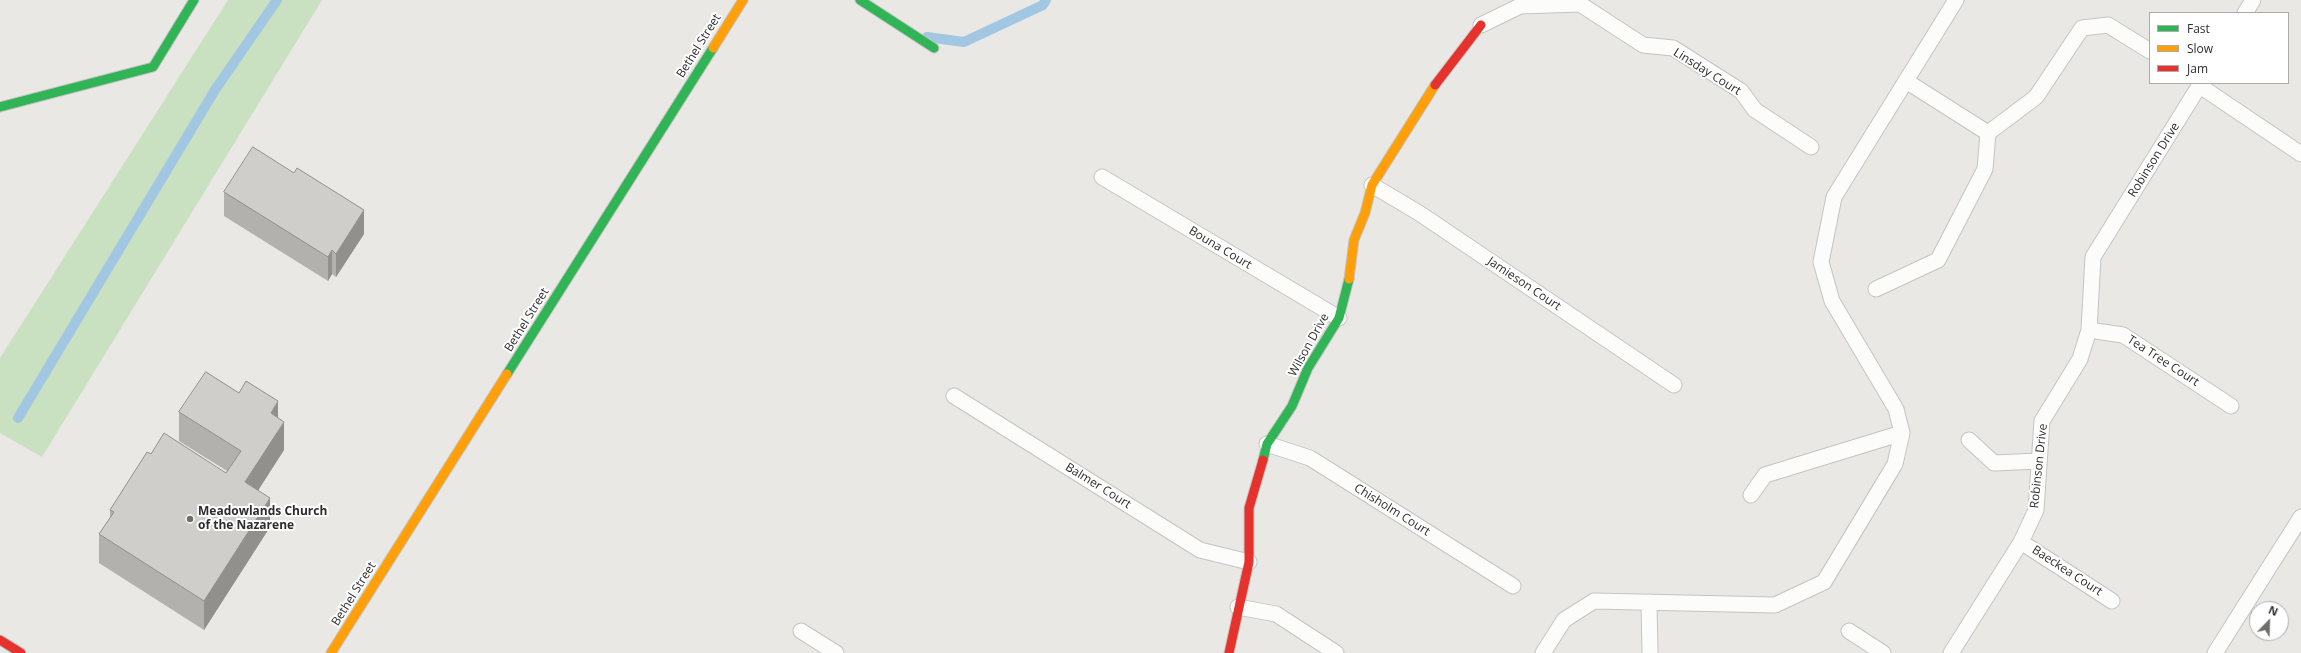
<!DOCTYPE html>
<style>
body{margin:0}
#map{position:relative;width:2301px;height:653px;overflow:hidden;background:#e9e8e4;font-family:"Open Sans",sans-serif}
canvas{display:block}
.legend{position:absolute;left:2149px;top:12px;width:140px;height:72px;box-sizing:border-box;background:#fff;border:1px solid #ababab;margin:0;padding:5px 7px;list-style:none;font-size:12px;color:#2d2d2d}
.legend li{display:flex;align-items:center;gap:8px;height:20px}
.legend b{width:20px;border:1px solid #ababab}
.north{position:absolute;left:2249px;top:601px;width:40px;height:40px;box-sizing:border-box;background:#fff;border:1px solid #ababab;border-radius:50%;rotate:23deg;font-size:11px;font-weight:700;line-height:16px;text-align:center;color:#2d2d2d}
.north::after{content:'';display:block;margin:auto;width:14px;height:18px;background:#6f6e6d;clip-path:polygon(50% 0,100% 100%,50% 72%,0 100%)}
</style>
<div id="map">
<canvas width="2301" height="653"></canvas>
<ul class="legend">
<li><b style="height:5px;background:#30b455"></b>Fast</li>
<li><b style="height:5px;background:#ff9f0a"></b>Slow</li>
<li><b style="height:5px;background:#e5322d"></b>Jam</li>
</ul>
<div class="north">N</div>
</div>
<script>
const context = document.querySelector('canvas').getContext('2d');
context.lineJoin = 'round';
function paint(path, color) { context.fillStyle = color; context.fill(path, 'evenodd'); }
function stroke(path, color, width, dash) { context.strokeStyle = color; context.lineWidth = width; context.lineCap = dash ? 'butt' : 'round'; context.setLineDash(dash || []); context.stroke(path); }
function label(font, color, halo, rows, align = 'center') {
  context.font = font + ' "Open Sans",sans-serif'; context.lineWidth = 4; context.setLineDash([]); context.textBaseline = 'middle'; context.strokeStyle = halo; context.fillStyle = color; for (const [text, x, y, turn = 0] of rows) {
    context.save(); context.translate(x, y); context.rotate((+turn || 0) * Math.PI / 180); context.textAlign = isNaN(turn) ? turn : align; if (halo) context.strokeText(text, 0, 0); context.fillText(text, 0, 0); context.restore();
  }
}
paint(new Path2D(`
 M228 0H322L42 457 0 433V358Z`), '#c9e1c1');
stroke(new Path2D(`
 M927 37 964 42 1043 5 1046 0
 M18 418 215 90 277 0`), '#a1c7e2', 10);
const lane = new Path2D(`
 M2245 13 2253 0
 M1481 25 1520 6 1580 4 1643 45 1673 48 1741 91 1755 110 1811 147
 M1906 81 1988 133
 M2200 86 2301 154
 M1102 177 1339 318
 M1372 185 1419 213 1674 385
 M1876 289 1938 260 1985 169 1988 133 2036 97 2082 28 2108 25 2150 51
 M2089 330 2123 335 2231 406
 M954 396 1200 550 1249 562
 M1969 440 1994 463 2039 461
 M1267 444 1310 458 1513 586
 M1751 495 1765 475 1902 433
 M2021 542 2112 601
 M1649 602 1650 653
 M1238 607 1276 614 1336 653
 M801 631 836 653
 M1849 631 1883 653
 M1543 653 1564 620 1594 601 1775 605 1824 582 1895 464 1902 433 1896 409 1832 301 1821 262 1834 197 1956 0
 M1951 653 2021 542 2036 510 2042 421 2080 359 2089 330 2093 257 2201 83
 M2215 653 2301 517`);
const fast = new Path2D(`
 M860 0 934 48
 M0 107 153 67 194 0
 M507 374 713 48
 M1263 460 1267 444 1292 406 1308 368 1339 318 1349 279`);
const slow = new Path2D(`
 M713 48 743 0
 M1349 279 1354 240 1365 213 1372 185 1435 85
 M331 653 507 374`);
const jam = new Path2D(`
 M1435 85 1481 25
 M0 640 21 653
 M1229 653 1249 562V508L1263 460`);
stroke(lane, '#c4c4c4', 17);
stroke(fast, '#c4c4c4', 11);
stroke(slow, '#c4c4c4', 11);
stroke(jam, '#c4c4c4', 11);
stroke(lane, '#fcfcfb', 15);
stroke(fast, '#30b455', 9);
stroke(slow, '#ff9f0a', 9);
stroke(jam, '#e5322d', 9);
paint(new Path2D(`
 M224 192 364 234 336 277 332 274 328 281 224 216Z
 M179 412 278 417 284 450 258 490 270 527 204 630 99 563V534L110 518V510L151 454 226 473 227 471 179 441Z`), '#b2b1ae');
paint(new Path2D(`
 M364 210V234L336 277V254Z
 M332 250V274L328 281V257Z
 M278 401V430L271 413Z
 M284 422V450L245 511V482Z
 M270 498V527L204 630V601Z`), '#91908d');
const building = new Path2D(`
 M253 147 294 173 297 168 364 210 336 254 332 250 328 257 224 192Z
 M206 372 239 393 246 381 278 401 271 413 284 422 245 482 270 498 204 601 99 534 114 512 110 510 147 452 151 454 164 433 226 473 241 451 179 412Z`);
paint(building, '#cfceca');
stroke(building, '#91908d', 1);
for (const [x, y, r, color] of [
 [190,519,4,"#6f6e6d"]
]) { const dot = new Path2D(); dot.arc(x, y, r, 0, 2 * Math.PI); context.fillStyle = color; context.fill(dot); stroke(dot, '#fff', 1.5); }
label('12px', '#2d2d2d', '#fff', [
 ["Bethel Street",699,46,-58],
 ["Linsday Court",1707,72,32],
 ["Robinson Drive",2154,160,-58],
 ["Bouna Court",1220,248,31],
 ["Jamieson Court",1524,284,34],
 ["Bethel Street",527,320,-58],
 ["Wilson Drive",1309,345,-61],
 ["Tea Tree Court",2163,361,33],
 ["Robinson Drive",2039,466,-84],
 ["Balmer Court",1098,486,32],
 ["Chisholm Court",1392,510,32],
 ["Baeckea Court",2067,571,33],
 ["Bethel Street",354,594,-58]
]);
label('bold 12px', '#2d2d2d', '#fff', [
 ["Meadowlands Church",198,512],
 ["of the Nazarene",198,526]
], 'left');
</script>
